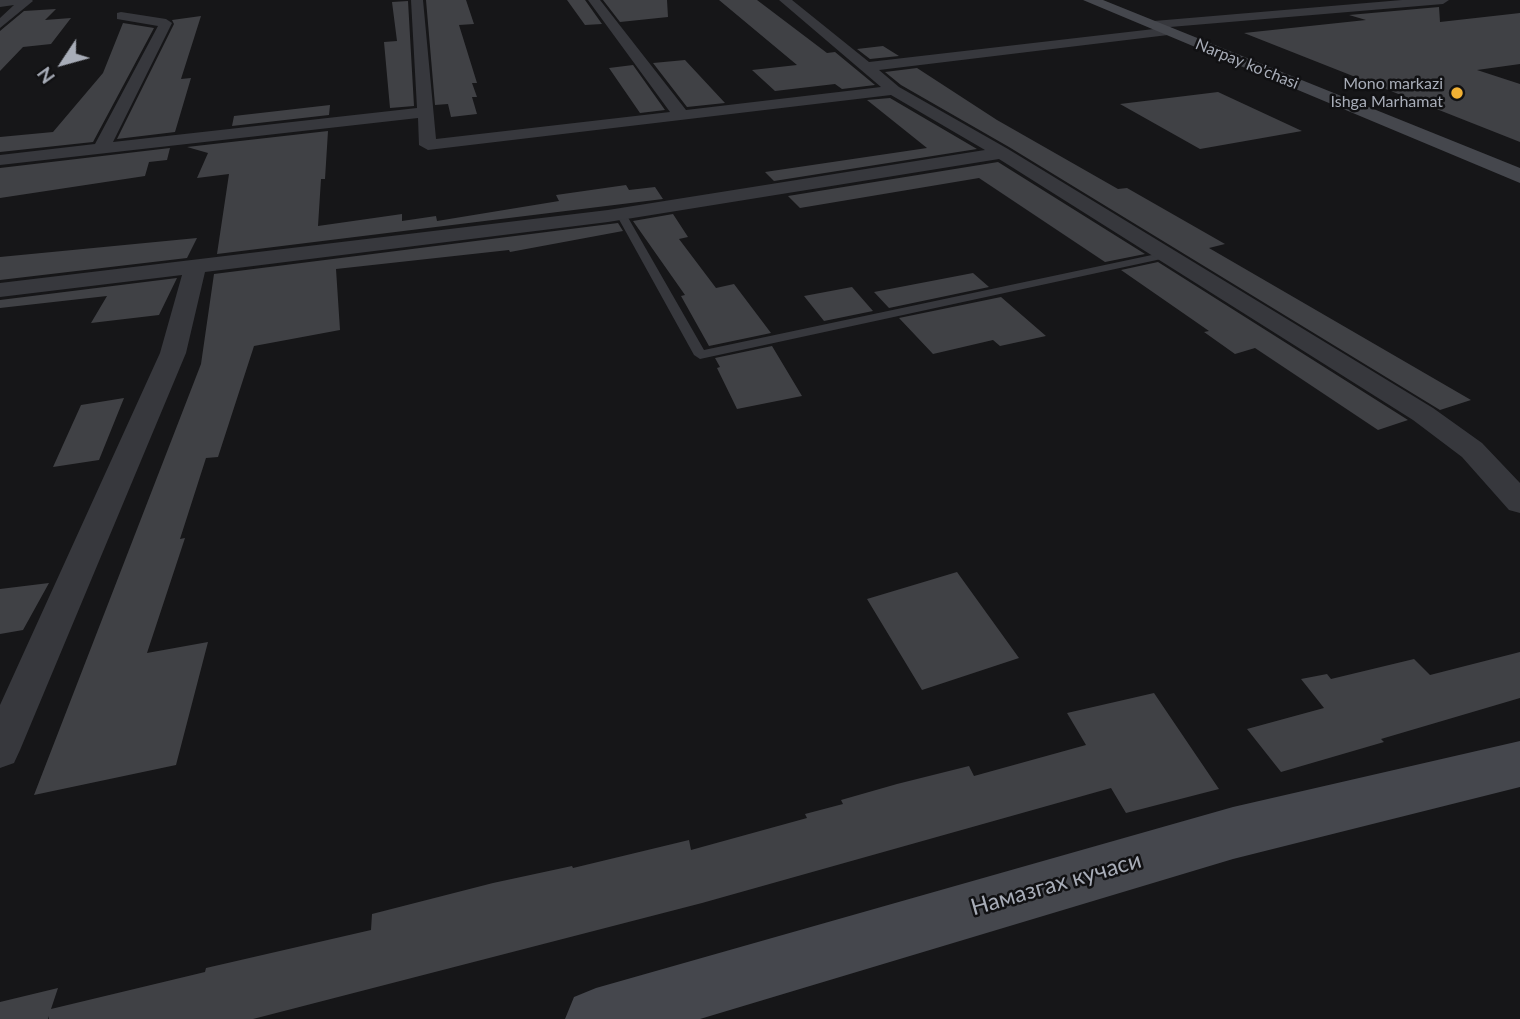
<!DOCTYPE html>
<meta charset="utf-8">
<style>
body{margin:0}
#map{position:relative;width:1520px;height:1019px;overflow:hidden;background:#161618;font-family:Lato,sans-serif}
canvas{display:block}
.north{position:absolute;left:28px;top:28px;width:70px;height:70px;-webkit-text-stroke:5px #111113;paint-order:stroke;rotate:234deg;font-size:19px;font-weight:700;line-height:28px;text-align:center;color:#a8adb8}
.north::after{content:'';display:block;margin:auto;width:24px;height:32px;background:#a8adb8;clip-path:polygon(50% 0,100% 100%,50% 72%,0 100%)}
</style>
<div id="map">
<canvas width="1520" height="1019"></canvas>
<div class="north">N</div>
</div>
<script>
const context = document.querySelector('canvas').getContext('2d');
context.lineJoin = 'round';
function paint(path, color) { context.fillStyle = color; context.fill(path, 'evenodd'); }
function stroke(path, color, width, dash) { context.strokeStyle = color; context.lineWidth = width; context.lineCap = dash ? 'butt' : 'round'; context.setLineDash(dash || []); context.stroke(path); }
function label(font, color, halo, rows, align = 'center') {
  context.font = font + ' Lato,sans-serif'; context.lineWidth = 5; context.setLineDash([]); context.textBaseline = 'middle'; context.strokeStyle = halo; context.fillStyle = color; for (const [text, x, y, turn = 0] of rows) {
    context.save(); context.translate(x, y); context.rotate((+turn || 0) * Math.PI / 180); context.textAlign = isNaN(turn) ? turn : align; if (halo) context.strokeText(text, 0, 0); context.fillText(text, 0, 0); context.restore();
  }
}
paint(new Path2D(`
 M426 0H466L474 24 459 25 477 83H472L477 97H472L477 114 451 117 448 104 435 105Z
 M567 0H585L602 24 585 25Z
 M603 0H667L668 17 620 22Z
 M719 0H757L827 53 835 52 875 85 842 89 835 84 775 91 752 70 797 65Z
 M408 1 414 106 390 108 384 42 397 41 392 2Z
 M1439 7 1440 22 1520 13V64L1477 70 1520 84V142L1244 33 1366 20 1349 15Z
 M56 9 45 20 71 18 51 44 23 47 0 71V31L24 11Z
 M201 16 181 79 191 78 175 132 117 139 174 24 172 20Z
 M123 23 154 28 93 142 0 152V137L53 132 103 73Z
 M883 46 899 56 870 59 857 49Z
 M685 60 725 103 687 107 653 63Z
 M633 65 665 110 640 113 609 68Z
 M917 68 997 120 1118 189 1127 188 1225 244 1209 248 1471 400 1440 410 1009 147 901 85 885 72Z
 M1218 92 1302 131 1200 149 1120 104Z
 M890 98 977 149 774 181 765 172 927 148 867 100Z
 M330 105 329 115 232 126 234 116Z
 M328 131 325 179H321L318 226 402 214V221L436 216 437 221 559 201 556 195 626 185 629 190 655 187 663 199 217 254 229 174 197 178 208 153 187 147Z
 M170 148 167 160 149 162 145 176 0 198V168Z
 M998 162 1145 254 1105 262 979 178 800 208 788 196Z
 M673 214 688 237 679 239 716 288 734 284 771 333 709 346 681 296 685 295 633 221Z
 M618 223 623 231 510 252 509 250 336 269 340 330 254 346 218 457 206 458 180 539 185 538 147 653 208 642 176 765 34 795 201 364 214 274Z
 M197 238 187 258 0 280V257Z
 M1158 262 1408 420 1378 430 1255 348 1235 354 1204 332 1209 331 1121 270Z
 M973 273 989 287 889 308 874 292Z
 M177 278 159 315 91 323 107 296 0 308V300Z
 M852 287 873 311 824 321 804 296Z
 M1001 297 1046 336 1000 346 993 340 933 354 899 318Z
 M772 346 802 396 737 409 717 368 720 367 715 358Z
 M124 398 99 460 53 467 81 405Z
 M957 572 1019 658 922 690 867 599Z
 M49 583 23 630 0 634V589Z
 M1520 652V698L1381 739 1384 742 1281 772 1247 729 1324 708 1301 679 1327 674 1331 679 1414 659 1430 675Z
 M1154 693 1219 789 1126 813 1111 788 702 903 253 1019H49V1016L48 1019H0V1002L58 988 51 1009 205 972 206 968 371 930 372 914 493 883 572 866 573 868 689 840 691 850 807 818 805 814 843 804 841 800 897 784 969 766 974 776 1086 745 1067 713Z`), '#404145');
paint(new Path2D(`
 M621 211 626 214 704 350 1166 252 1171 255 1166 258 700 359 694 355 616 214Z`), '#37383d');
paint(new Path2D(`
 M0 0H32L33 1 0 28V18L14 5 0 7Z
 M411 0H423L436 139 670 112 588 0H600L686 110 881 87 779 0H792L869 62 1154 29 1148 25 1154 21 1402 0H1449L1443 4 1170 27 1175 31 1168 35 879 70 899 87 1008 149 1433 408 1482 443 1520 483V513L1509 510 1462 457 1413 420 999 159 608 222 205 272 186 353 20 750 14 763 0 768V705L160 353 182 275 0 297V283L608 210 985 150 891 95 428 150 419 145 418 118 0 165V155L95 144 158 26 117 19V13L121 12 166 19 172 23 113 142 417 108Z`), '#37383d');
paint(new Path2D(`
 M1083 0H1103L1520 168V183Z
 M1520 741V787L1233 859 700 1019H565L574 997 596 988 1233 807Z`), '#45474d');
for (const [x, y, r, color] of [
 [1457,93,7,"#f2b134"]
]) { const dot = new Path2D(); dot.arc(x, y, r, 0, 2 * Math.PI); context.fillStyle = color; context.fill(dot); stroke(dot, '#111113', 2.5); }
label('16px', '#a8adb8', '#111113', [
 ["Narpay ko'chasi",1247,64,22]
]);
label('16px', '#a8adb8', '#111113', [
 ["Mono markazi",1443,84],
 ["Ishga Marhamat",1443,102]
], 'right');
label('23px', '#a8adb8', '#111113', [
 ["Намазгах кучаси",1056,884,-16]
]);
</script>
